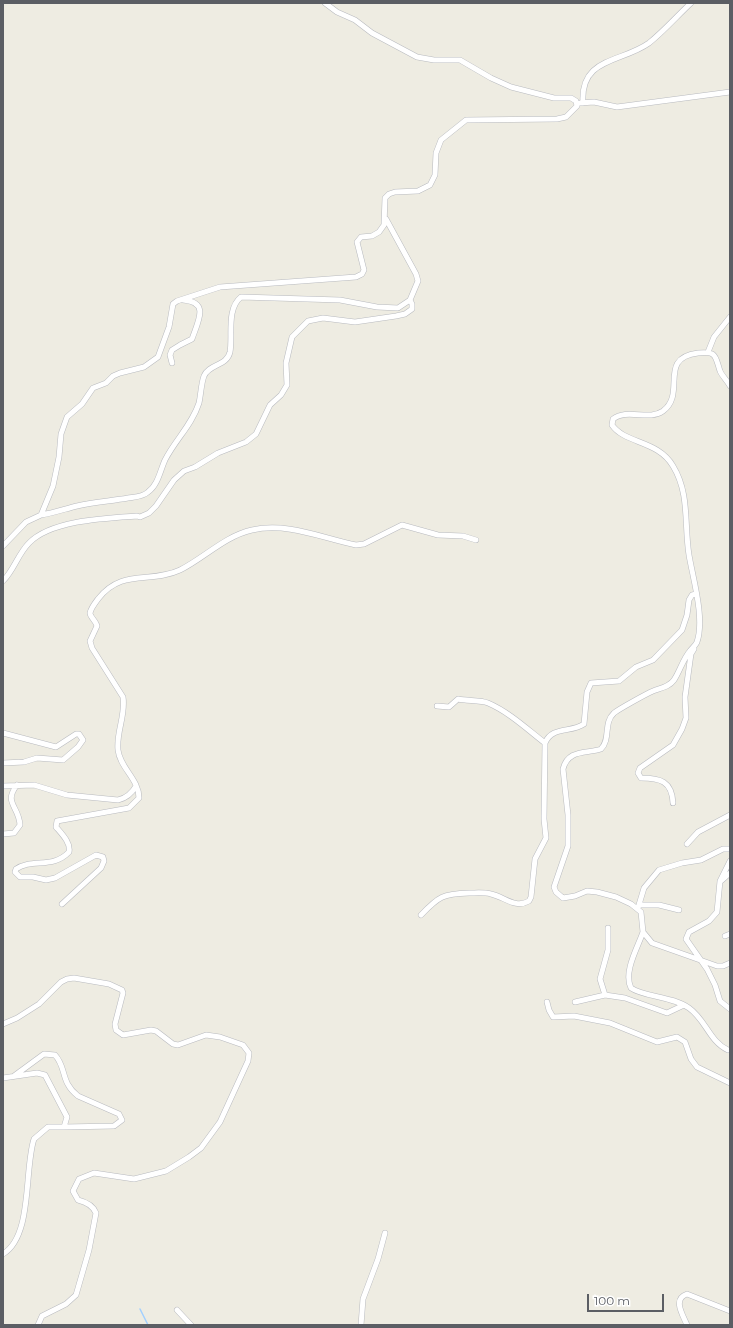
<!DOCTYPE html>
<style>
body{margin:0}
#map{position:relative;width:733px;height:1328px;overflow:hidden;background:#eeece2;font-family:Montserrat,sans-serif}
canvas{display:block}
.frame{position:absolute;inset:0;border:4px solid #5b5e64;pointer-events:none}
.scale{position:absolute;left:587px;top:1294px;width:77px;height:18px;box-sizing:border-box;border:2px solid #5b5e64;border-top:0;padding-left:5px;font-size:12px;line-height:14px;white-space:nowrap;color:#5b5e64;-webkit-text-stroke:3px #fff;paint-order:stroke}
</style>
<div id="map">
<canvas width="733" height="1328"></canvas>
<div class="frame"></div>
<div class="scale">100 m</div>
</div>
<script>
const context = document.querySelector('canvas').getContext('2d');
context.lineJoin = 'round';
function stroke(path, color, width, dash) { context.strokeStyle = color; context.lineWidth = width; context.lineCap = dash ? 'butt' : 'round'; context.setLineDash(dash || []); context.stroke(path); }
stroke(new Path2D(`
 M140 1309 148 1325`), '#a2d0ff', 1.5);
const minor = new Path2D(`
 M580 103 594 102 617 107 730 92
 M583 103C580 57 621 63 649 43 664 31 677 16 691 3
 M708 352 714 337 730 317
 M172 363 170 355 172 350 180 345 192 339C198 321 210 302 183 300
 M730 386C727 380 722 376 720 371 715 356 717 351 698 353 657 358 687 393 663 411 649 421 627 408 613 419L612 425C625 444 658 440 673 466 690 494 684 524 689 555 693 579 705 618 697 642 696 645 692 648 690 651 683 659 680 671 674 680 669 687 661 688 653 691 646 694 619 709 614 713 603 723 611 739 601 749 586 754 568 749 563 769L568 815V846L554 887 556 892 563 898 575 896 587 891 597 892 616 897 631 904 641 912 643 932 652 943 717 966H723L730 963
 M41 515C53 513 65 509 77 506 94 502 111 501 128 498 134 497 143 497 148 492 158 485 160 471 165 460 175 440 192 425 199 403 201 394 201 384 204 376 209 364 227 366 230 352 233 336 226 309 241 297L340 300 377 307 398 308 410 300 418 281 416 274 386 219
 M3 546 26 522 41 515 53 486 59 457 61 434 67 417 82 404 93 388 106 383 113 376 120 373 144 367 158 357 169 327 173 304 177 301 220 287 356 277 362 274 364 270 357 242 361 237 372 236 379 232 384 225 385 198 389 194 395 192 418 191 430 185 435 175 436 153 441 140 466 120 557 119 566 117 577 106 576 101 571 98H554L511 87 491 78 460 60H434L417 57 372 33 355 20 337 12 325 3
 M3 581C14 570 18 554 29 543 51 520 107 518 137 516L140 517 149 513 156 506 174 480 184 471 195 467 218 453 246 442 256 434 270 405 281 395 287 385 286 363 292 337 308 321 323 318 355 322 396 316 405 314 412 309V304L410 300
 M437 706 449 707 458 699C467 701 481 700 488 703 509 712 527 729 545 743
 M3 733 56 747 76 734H79L83 740 78 747 63 760 37 758 24 762 3 763
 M3 786 34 785 67 795 118 800C127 798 132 793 136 786
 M673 803C672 781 660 778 641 778L638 773 640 768 673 745 682 729 686 718 685 697 691 654 694 649
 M3 834 14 833 20 825C19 806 3 803 17 785
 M687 844 698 832 730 815
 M730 861 720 881 717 912 709 921 689 932 686 939 707 969 715 985 720 1001 730 1009
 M721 881 730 873
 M62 904 101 868 104 861 103 857 96 855 55 878 46 880 33 877H20L15 872 16 869C32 858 53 869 69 852 71 843 62 834 56 827L57 821 129 808 139 798C139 779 120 768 118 750 116 732 126 715 123 697L92 648 90 641 97 626C96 621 90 617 90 613 91 608 95 603 98 599 122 568 150 584 180 570 204 558 225 536 252 530 287 522 322 538 356 545L364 544 402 525 438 535 463 536 476 540
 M639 905H659L679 910
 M638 908 644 888 659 870 682 863 701 860 723 849H730
 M421 915C439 896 443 894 469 893 476 893 484 892 491 894 505 897 515 909 529 901L531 897 535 859 546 838 544 819 545 743C552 726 571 733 584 724L587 692 591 683 619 681 636 667 653 660 682 630 687 615 689 600 692 595 696 594
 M643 932C638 947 623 972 631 988 644 997 672 996 689 1008 706 1020 709 1041 728 1050
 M725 936 730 934
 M605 995 600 979 608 950V928
 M547 1002 549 1010 553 1017 574 1016 610 1023 657 1042 677 1037 685 1042 691 1059 697 1067 730 1083
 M575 1002 605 995 625 998 667 1013 684 1005
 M3 1024 17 1018 39 1004 61 982 67 979 74 978 109 984 122 990 123 993 115 1024 116 1030 123 1035 151 1030 156 1031 173 1044 178 1045 206 1035 220 1037 243 1045 249 1053 248 1061 220 1122 201 1148 189 1157 166 1171 134 1179 94 1173 79 1179 73 1191 78 1200C86 1202 93 1205 96 1213L89 1250 76 1295 66 1304 42 1316 38 1325
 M14 1076 44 1054 55 1055C67 1068 60 1082 78 1096L119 1114 122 1120 114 1126 64 1127
 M3 1078 37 1073 45 1075 67 1117 64 1127H48L34 1139C24 1169 33 1236 3 1254
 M177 1310 191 1325
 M361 1325 363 1299 378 1259 385 1233
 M687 1325C683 1315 672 1299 687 1294L730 1311`);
stroke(minor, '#b8babf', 6);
stroke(minor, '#fff', 5);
</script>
